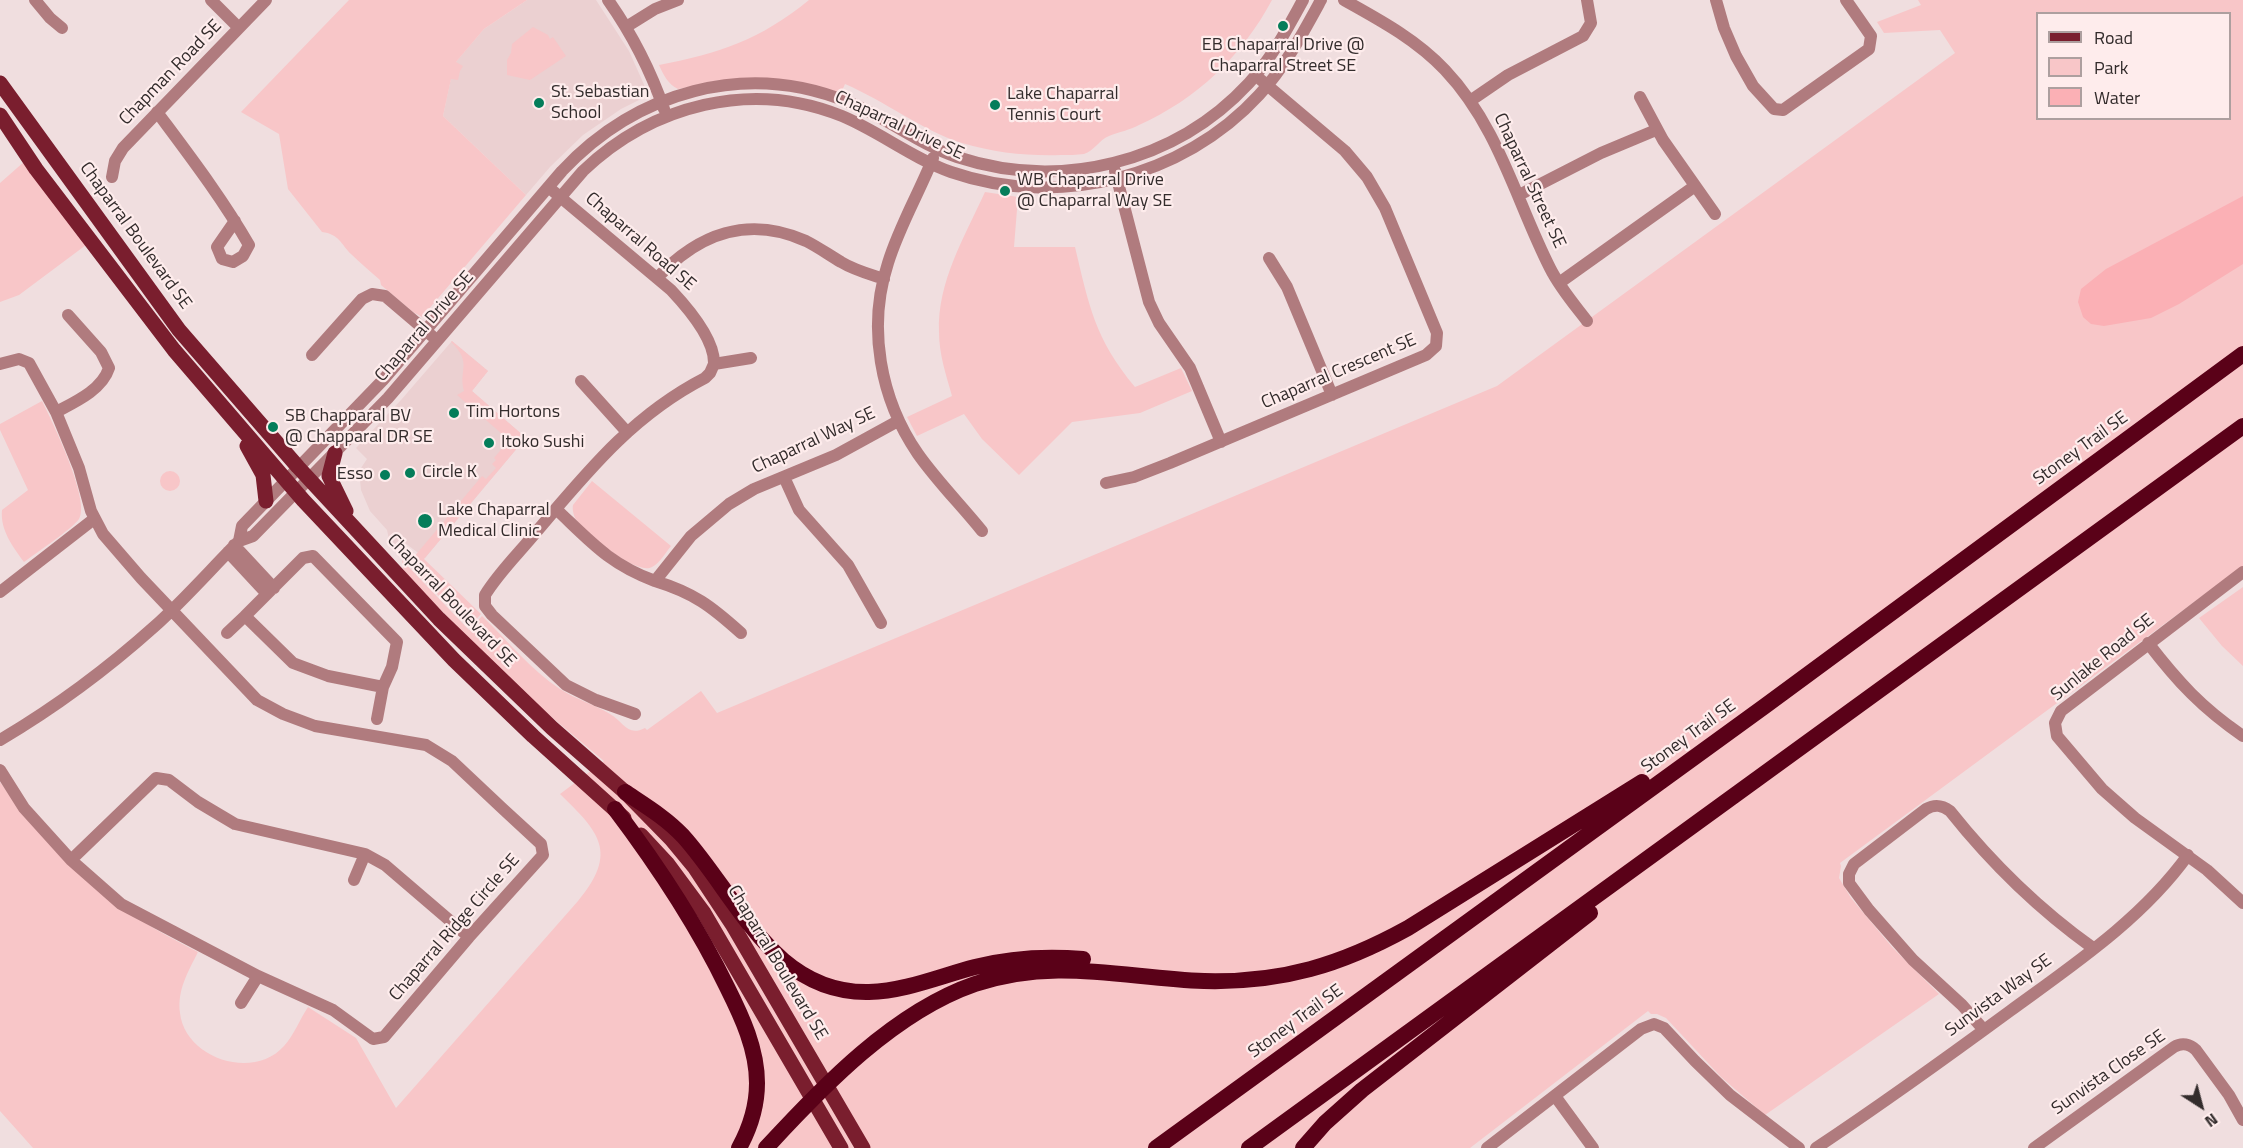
<!DOCTYPE html>
<style>
body{margin:0}
#map{position:relative;width:2243px;height:1148px;overflow:hidden;background:#f0dedf;font-family:"Titillium Web",sans-serif}
canvas{display:block}
.legend{position:absolute;left:2036px;top:12px;width:195px;height:108px;box-sizing:border-box;background:#feecec;border:2px solid #ad9f9f;margin:0;padding:8px 10px;list-style:none;font-size:18px;color:#332c2c}
.legend li{display:flex;align-items:center;gap:12px;height:30px}
.legend b{width:30px;border:2px solid #ad9f9f}
.north{position:absolute;left:2171px;top:1076px;width:60px;height:60px;-webkit-text-stroke:4px #feecec;paint-order:stroke;rotate:144deg;font-size:16px;font-weight:700;line-height:24px;text-align:center;color:#332c2c}
.north::after{content:'';display:block;margin:auto;width:21px;height:27px;background:#332c2c;clip-path:polygon(50% 0,100% 100%,50% 72%,0 100%)}
</style>
<div id="map">
<canvas width="2243" height="1148"></canvas>
<ul class="legend">
<li><b style="height:8px;background:#7a1e2e"></b>Road</li>
<li><b style="height:16px;background:#f8c6c8"></b>Park</li>
<li><b style="height:16px;background:#fbb0b5"></b>Water</li>
</ul>
<div class="north">N</div>
</div>
<script>
const context = document.querySelector('canvas').getContext('2d');
context.lineJoin = 'round';
function paint(path, color) { context.fillStyle = color; context.fill(path, 'evenodd'); }
function stroke(path, color, width, dash) { context.strokeStyle = color; context.lineWidth = width; context.lineCap = dash ? 'butt' : 'round'; context.setLineDash(dash || []); context.stroke(path); }
function label(font, color, halo, rows, align = 'center') {
  context.font = font + ' "Titillium Web",sans-serif'; context.lineWidth = 4.5; context.setLineDash([]); context.textBaseline = 'middle'; context.strokeStyle = halo; context.fillStyle = color; for (const [text, x, y, turn = 0] of rows) {
    context.save(); context.translate(x, y); context.rotate((+turn || 0) * Math.PI / 180); context.textAlign = isNaN(turn) ? turn : align; if (halo) context.strokeText(text, 0, 0); context.fillText(text, 0, 0); context.restore();
  }
}
paint(new Path2D(`
 M527 0H596L629 51 646 89 643 98 621 109 583 135 550 167 526 195 443 116 454 64 484 29Z
 M452 341 488 371 472 391 525 437 524 440 425 558 405 543 401 547V556L390 544 387 530 370 511 361 490 359 471 367 459 356 448 401 400Z`), '#ebd0d1');
paint(new Path2D(`
 M349 0H527L484 29 456 62 463 66 460 71 458 80 451 79 443 116 526 195 422 317 413 312 381 285 380 280C370 271 360 263 351 254 341 244 339 234 322 232L288 189 279 134 241 112Z
 M809 0H1272C1242 56 1197 99 1139 125 1130 130 1119 132 1109 136 1099 140 1094 151 1084 154 1077 155 1068 155 1061 155 1028 156 995 153 962 143 921 130 885 101 845 84L841 93C807 82 750 76 715 81 702 83 690 87 678 89 668 84 664 76 659 65 720 53 760 40 809 0Z
 M1918 0H2243V566L1840 863 1841 866 1839 878 1851 898 1892 947 1939 994 1765 1115 1721 1077 1666 1018 1657 1014H1651L1648 1011 1470 1148H33L0 1111V782C58 864 109 907 198 952 188 972 177 990 180 1013 185 1058 253 1081 284 1046 294 1035 300 1019 308 1007L356 1038 396 1108 578 901C619 852 599 832 560 794L604 761 523 693 404 573 402 560 469 630 482 616C507 640 531 670 560 689 577 700 594 704 610 714 624 722 627 737 645 728L647 730 701 691 717 713 1497 386 1955 53 1940 30 1884 33 1877 22 1921 5ZM2038 14H2230V118H2038Z
 M533 27 548 35 550 39 553 37 566 56 530 80 507 75V60L511 53 512 44Z
 M25 161 86 245 19 295 0 302V183Z
 M985 192 1018 197 1014 247H1075C1089 306 1095 339 1135 387L1181 368 1192 391 1140 413 1072 422 1019 475 982 439 964 414 917 436 907 417 952 396C946 375 939 354 939 332 937 282 965 236 985 192Z
 M452 341 488 371 472 391 525 437 524 440 424 559 481 614 469 627 408 564 482 476 486 479 496 468 492 464 496 460 494 458 509 440 457 395 464 391C458 370 473 363 451 342Z
 M42 401C52 421 91 501 79 519 72 529 36 553 24 562 13 547 0 530 2 510L28 490 0 430V424Z
 M160 481a10 10 0 1 1 20 0a10 10 0 1 1-20 0Z
 M592 481 671 546C666 552 660 563 652 567 636 576 585 533 575 518 574 515 572 510 573 505Z
 M2243 587V666L2222 646 2199 618Z`), '#f8c6c8');
paint(new Path2D(`
 M2243 196V264L2179 304 2151 318 2104 326 2091 324 2083 317 2078 302 2081 289 2106 269Z`), '#fbb0b5');
stroke(new Path2D(`
 M35 0 50 18 62 28
 M211 0 239 28
 M608 0C632 34 650 69 664 109
 M1344 0C1380 20 1417 40 1445 70 1499 127 1516 201 1550 268 1560 288 1574 304 1587 321
 M1716 0 1724 28 1736 56 1753 86 1774 109 1783 110 1869 49 1871 36 1846 0
 M626 27 655 9 678 0
 M1640 97 1663 140 1715 214
 M1470 101 1508 75 1583 36 1591 23 1587 0
 M157 112C189 155 222 198 249 245L243 256 233 262 222 259 217 247 235 221
 M933 158C919 193 899 227 888 263 867 327 880 399 918 454 937 481 961 505 982 531
 M1115 171 1149 302 1159 323 1190 368 1221 442
 M112 177 115 161 123 148 266 0
 M553 191 671 290C687 307 715 339 714 364
 M1519 195 1601 153 1656 130
 M1269 258 1287 287 1332 395
 M657 278C698 234 748 215 806 241 818 247 829 255 841 262 854 270 869 274 884 279
 M1559 283 1695 186
 M312 355 362 299 372 294 385 296 432 336
 M0 364 19 359 29 363 56 412 79 468 91 511 103 534 141 578 257 700 283 714 315 726 426 745 452 761 503 809 541 844 543 855 469 937 384 1037 373 1039 333 1010 258 976 121 904 71 860 24 808 0 770
 M581 381 626 431
 M56 412C75 402 102 390 109 368L101 352 68 315
 M784 477 799 510 848 565 881 623
 M1106 483 1134 477 1170 463 1426 355 1436 346 1437 333 1385 208 1367 177 1345 151 1261 80
 M556 509C590 541 609 564 655 581L691 536 729 504 754 489 836 455 898 421
 M239 541 242 526 383 380 562 171C636 92 745 60 848 102 886 117 918 144 957 157 1060 191 1175 163 1249 83 1272 58 1287 29 1303 0
 M234 545 274 588
 M228 552 267 594
 M2243 572 2061 711 2055 723 2057 736 2102 789 2135 818 2207 870 2243 903
 M655 581C694 593 711 606 741 633
 M0 592 94 519
 M227 633 245 616
 M2148 643C2178 682 2202 708 2243 736
 M635 714 596 700 566 685 492 615 485 606V595C499 572 520 552 537 531 588 471 633 415 705 378L710 373 714 364 751 358
 M377 719 383 687 392 667 397 642 313 556 303 558 245 616 293 663 328 676 383 687
 M0 740C56 707 107 669 155 626 185 599 211 569 239 541L253 536 388 398 583 171C652 105 751 79 842 116 880 132 912 158 951 172 1058 209 1183 178 1259 95 1285 67 1303 33 1321 0
 M71 860 156 778 169 780 198 802 235 824 365 854 385 865 469 937
 M354 880 365 854
 M241 1003 258 976
 M1984 1030 1962 1005 1913 960 1869 910 1849 883V874L1854 864 1926 809C1935 804 1942 805 1950 811 1993 865 2037 908 2093 948
 M1555 1096 1593 1148
 M1487 1148 1641 1029 1654 1024 1664 1028 1695 1061 1730 1095 1799 1148
 M1816 1148C1882 1104 1946 1058 2010 1011 2073 965 2142 919 2188 855
 M2034 1148 2174 1047C2182 1042 2190 1044 2196 1050L2229 1095 2243 1120`), '#b07b7e', 12);
stroke(new Path2D(`
 M0 83 179 330 298 467 439 619 552 728 625 792 671 839 695 868 732 924 863 1148
 M0 115 36 169 174 350 303 500 454 660 533 736 624 818
 M247 446 263 475 266 501
 M335 453 329 476 346 511
 M641 835 667 863 704 913 841 1148`), '#7a1e2e', 15);
stroke(new Path2D(`
 M625 792C646 806 666 818 683 836 738 897 773 994 869 992 906 991 940 976 975 967 1010 958 1047 956 1083 959
 M615 809C658 866 696 923 727 987 742 1017 757 1049 757 1083 757 1106 750 1128 739 1148
 M766 1148C823 1086 894 1012 975 984 1055 957 1124 978 1204 981 1282 983 1341 965 1408 928L1642 782
 M1156 1148 1765 706 2243 354
 M1249 1148 2243 426
 M1303 1148 1325 1123 1362 1090 1590 913`), '#5a0118', 16);
for (const [x, y, r, color] of [
 [1283,26,6,"#057d5a"],
 [539,103,6,"#057d5a"],
 [995,105,6,"#057d5a"],
 [1005,191,6,"#057d5a"],
 [454,413,6,"#057d5a"],
 [273,427,6,"#057d5a"],
 [489,443,6,"#057d5a"],
 [410,473,6,"#057d5a"],
 [385,475,6,"#057d5a"],
 [425,521,8,"#057d5a"]
]) { const dot = new Path2D(); dot.arc(x, y, r, 0, 2 * Math.PI); context.fillStyle = color; context.fill(dot); stroke(dot, '#feecec', 2); }
label('18px', '#332c2c', '#feecec', [
 ["EB Chaparral Drive @",1283,46,"center"],
 ["Chaparral Street SE",1283,67,"center"],
 ["St. Sebastian",551,93],
 ["School",551,114],
 ["Lake Chaparral",1007,95],
 ["Tennis Court",1007,116],
 ["WB Chaparral Drive",1017,181],
 ["@ Chaparral Way SE",1017,202],
 ["Tim Hortons",466,413],
 ["SB Chapparal BV",285,417],
 ["@ Chapparal DR SE",285,438],
 ["Itoko Sushi",501,443],
 ["Circle K",422,473],
 ["Esso",373,475,"right"],
 ["Lake Chaparral",438,511],
 ["Medical Clinic",438,532]
], 'left');
label('18px', '#332c2c', '#feecec', [
 ["Chapman Road SE",171,73,-46],
 ["Chaparral Drive SE",899,126,25],
 ["Chaparral Street SE",1529,181,65],
 ["Chaparral Boulevard SE",135,236,54],
 ["Chaparral Road SE",640,242,41],
 ["Chaparral Drive SE",425,327,-49],
 ["Chaparral Crescent SE",1339,372,-23],
 ["Chaparral Way SE",814,441,-25],
 ["Stoney Trail SE",2081,449,-36],
 ["Chaparral Boulevard SE",451,601,46],
 ["Sunlake Road SE",2103,658,-39],
 ["Stoney Trail SE",1689,737,-36],
 ["Chaparral Ridge Circle SE",455,928,-49],
 ["Chaparral Boulevard SE",777,963,59],
 ["Sunvista Way SE",1999,996,-36],
 ["Stoney Trail SE",1296,1022,-36],
 ["Sunvista Close SE",2109,1073,-35]
]);
</script>
